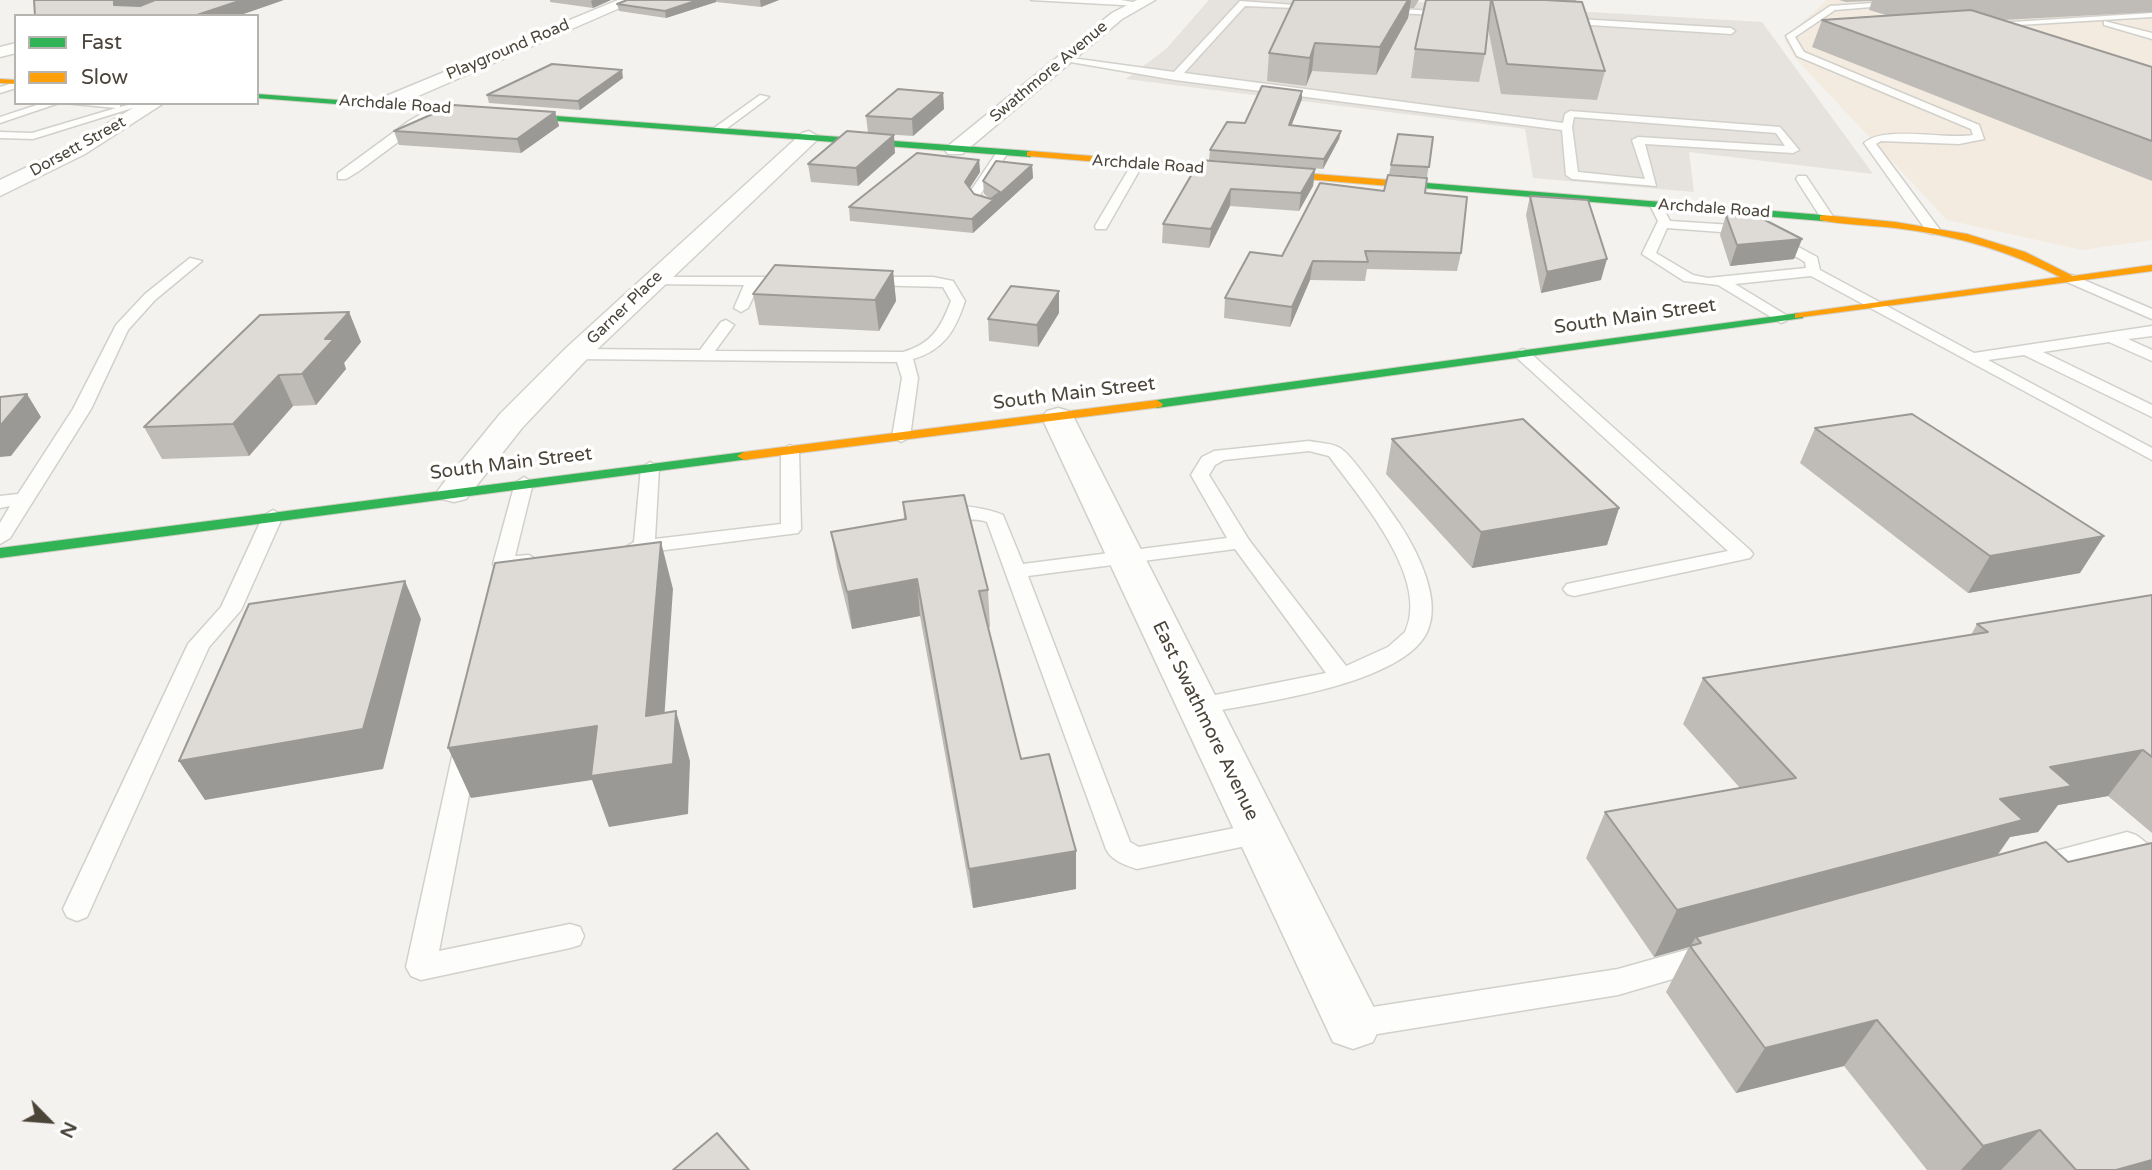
<!DOCTYPE html>
<style>
body{margin:0}
#map{position:relative;width:2152px;height:1170px;overflow:hidden;background:#f4f2ee;font-family:"Varela Round",sans-serif}
canvas{display:block}
.legend{position:absolute;left:14px;top:14px;width:245px;height:91px;box-sizing:border-box;background:#fff;border:2px solid #b7b4b0;margin:0;padding:9px 12px;list-style:none;font-size:21px;color:#4b4439}
.legend li{display:flex;align-items:center;gap:14px;height:35px}
.legend b{width:35px;border:2px solid #b7b4b0}
.north{position:absolute;left:14px;top:1086px;width:70px;height:70px;-webkit-text-stroke:5px #fff;paint-order:stroke;rotate:115deg;font-size:19px;font-weight:700;line-height:28px;text-align:center;color:#4b4439}
.north::after{content:'';display:block;margin:auto;width:24px;height:32px;background:#4b4439;clip-path:polygon(50% 0,100% 100%,50% 72%,0 100%)}
</style>
<div id="map">
<canvas width="2152" height="1170"></canvas>
<ul class="legend">
<li><b style="height:9px;background:#30b455"></b>Fast</li>
<li><b style="height:9px;background:#ff9f0a"></b>Slow</li>
</ul>
<div class="north">N</div>
</div>
<script>
const context = document.querySelector('canvas').getContext('2d');
context.lineJoin = 'round';
function paint(path, color) { context.fillStyle = color; context.fill(path, 'evenodd'); }
function stroke(path, color, width, dash) { context.strokeStyle = color; context.lineWidth = width; context.lineCap = dash ? 'butt' : 'round'; context.setLineDash(dash || []); context.stroke(path); }
function label(font, color, halo, rows, align = 'center') {
  context.font = font + ' "Varela Round",sans-serif'; context.lineWidth = 7; context.setLineDash([]); context.textBaseline = 'middle'; context.strokeStyle = halo; context.fillStyle = color; for (const [text, x, y, turn = 0] of rows) {
    context.save(); context.translate(x, y); context.rotate((+turn || 0) * Math.PI / 180); context.textAlign = isNaN(turn) ? turn : align; if (halo) context.strokeText(text, 0, 0); context.fillText(text, 0, 0); context.restore();
  }
}
paint(new Path2D(`
 M1827 0H2152V240L2082 250 1947 220 1796 59 1784 39Z`), '#f3ebdf');
paint(new Path2D(`
 M1209 0H1383L1762 22 1873 174 1689 152 1694 192 1533 178 1525 129 1126 79 1166 49Z`), '#e6e2de');
const lane = new Path2D(`
 M1031 0H1121L1144 4 1140 6Z
 M1916 0H1956L1835 10 1795 37 1804 52 1979 125 1984 139 1959 144 1881 141 1876 144 1940 230 1933 234 1928 233 1864 143C1884 125 1945 140 1973 135L1971 129 1797 56 1786 36 1830 6Z
 M1240 1 1323 7 1319 9 1245 6 1184 73 1563 123 1565 114 1570 111 1780 127 1799 150 1793 153 1645 144 1656 186 1572 179 1566 175 1562 130 1175 80 1059 60 1064 57 1174 72ZM1574 117 1776 133 1785 146 1638 137 1632 140 1645 179 1578 172 1572 127Z
 M1383 8 1452 12 1456 14 1452 16 1380 12Z
 M2152 13V17L1985 27 1981 24Z
 M1561 18 1731 28 1735 31 1731 34 1558 23Z
 M2104 21 2152 33V39L2104 25Z
 M16 82V88L0 93V87Z
 M760 95 769 97 722 132H714V128Z
 M43 103H59L0 123V117Z
 M64 103H120V107L135 103 139 106 33 139 0 138V132L32 133 116 108Z
 M437 105 442 108 441 110 359 171 346 179H338V173L409 121Z
 M1001 151 1007 154 980 195 998 206 992 210 977 206 968 195 997 152Z
 M1133 162 1143 164 1106 229H1096L1095 226Z
 M1798 176H1806L1834 218 1833 221H1823L1796 179Z
 M1652 202H1660L1670 221 1748 226 1755 230 1748 234 1667 228 1656 253 1693 275 1708 278 1806 268 1805 262 1766 239 1778 236 1817 257 1820 270 1974 353 2152 326V336L2128 339 2152 350V361L2109 342 2043 352 2152 405V417L2024 355 1988 360 2152 448V460L1811 276 1735 284 1786 315V321L1781 323 1718 285 1684 281 1642 254 1658 221 1650 205Z
 M190 258 202 261 155 300 128 330 91 409 10 538 0 544V523L10 506 0 508V496L18 494 73 409 116 325 145 294Z
 M2072 275 2152 309V319L2067 282V276Z
 M653 277H790L797 281 790 285H759L748 308 741 312 734 308 744 285 648 284 646 281Z
 M933 277 953 281 965 301C955 331 944 350 913 359L918 378 910 437 901 442 892 437 902 378 897 362 576 359 568 354 576 349 700 350 721 322 726 320 734 325 715 351 903 352C932 344 941 327 951 301L943 287 868 285 861 281 868 277Z
 M1522 349 1528 351 1750 550 1753 554 1750 558 1574 596 1567 594 1563 589 1567 584 1728 551 1516 357 1514 354Z
 M1309 441C1318 443 1332 443 1340 448 1352 454 1389 509 1399 523 1416 549 1440 595 1429 627 1411 685 1251 704 1198 714L1190 712 1186 706 1190 700 1326 673 1235 549 1028 576 1130 842 1139 847 1260 823 1269 826 1273 833 1269 840 1260 843 1137 869C1125 865 1112 861 1106 849L987 522C970 515 940 526 930 515 944 499 986 508 1003 515L1023 564 1227 538 1191 475 1202 457 1214 451ZM1309 451 1329 456C1358 496 1431 578 1405 632L1388 647 1346 666 1249 540 1209 475 1215 465 1224 460Z
 M790 445 799 450 801 529 798 533 634 554 624 548 634 542 641 468 650 462 659 468 655 539 781 524V450Z
 M524 477 533 483 515 556 529 555 539 561 529 567 496 568 493 564 515 483Z
 M273 510 283 516 241 610 209 647 87 917 77 921 67 917 63 909 188 644 221 607 263 516Z
 M466 739 475 742 478 748 439 951 570 924 580 927 584 936 580 945 570 948 421 980 411 976 406 967 454 748 457 742Z
 M2127 832 2136 835 2152 847V874L2142 871 2123 854 2039 877 2029 874 2025 866 2029 858Z
 M1707 944 1717 948 1722 957 1717 966 1618 995 1353 1038 1342 1034 1338 1024 1342 1014 1353 1010 1618 969Z`);
const street = new Path2D(`
 M618 0H638L393 107H379L377 103 379 99Z
 M1137 0H1155L1122 19 962 154H948L945 150 948 146 1112 13Z
 M16 43V53L0 57V47Z
 M141 103H164L85 154 0 196V180L71 146Z
 M809 131 819 137 816 141 586 360 522 428 466 499 454 502 442 499 437 492 442 485 500 414 566 348 802 133Z
 M1058 408 1069 411 1074 418 1373 1006 1381 1024 1373 1042 1353 1049 1333 1042 1042 418 1047 411Z`);
const fast = new Path2D(`
 M257 94 1030 151 1034 154 1030 157 257 98Z
 M1402 181 1823 215 1828 218 1823 221 1399 186V182Z
 M1799 313 1803 314V318L1157 408 1151 404 1157 400Z
 M744 452 751 456 749 459 0 558V548Z`);
const slow = new Path2D(`
 M0 79 16 80V84L0 83Z
 M1030 151 1402 181 1407 184 1402 187 1027 156V152Z
 M1823 215 1895 222 1967 234 2025 252 2073 276 2152 265V271L1795 318V314L1799 313 2060 277C2007 250 1954 235 1895 228 1870 225 1844 225 1820 220V216Z
 M1157 400 1163 404 1161 407 744 460 737 456 744 452Z`);
stroke(lane, '#d2d0cb', 3);
stroke(street, '#d2d0cb', 3);
stroke(fast, '#d3cfc5', 2);
stroke(slow, '#d3cfc5', 2);
paint(lane, '#fdfdfc');
paint(street, '#fdfdfc');
paint(fast, '#30b455');
paint(slow, '#ff9f0a');
paint(new Path2D(`
 M550 0H611L593 8 550 2Z
 M627 0H779L761 7 716 2 666 18 619 11 617 4Z
 M1294 0H1419L1414 8H1410L1408 18 1376 75 1312 71 1306 86 1267 81 1269 53Z
 M1426 0H1576V2L1605 71 1597 100 1501 94 1488 28 1485 54 1479 82 1411 78 1415 49Z
 M1839 0H2152V12L2004 20 2152 67V181L1812 47 1822 20 1886 15 1869 10 1872 1 1846 2Z
 M623 78 580 110 489 103 487 95Z
 M943 93 944 109 913 136 868 133 866 116Z
 M1302 99 1291 126 1341 131 1339 139 1323 169 1209 160 1210 150 1245 123Z
 M555 112 559 126 521 153 399 145 394 131Z
 M1433 137 1427 177 1389 174 1391 165Z
 M895 153 858 186 811 182 808 164Z
 M979 160 980 172 970 188 974 194 991 199 984 194 983 181 1032 165 1033 178 973 233 850 221 849 207Z
 M1200 160 1315 169 1313 186 1299 211 1230 206 1209 248 1162 243 1163 224Z
 M1384 191 1425 193 1461 253 1457 271 1367 269 1365 281 1310 280 1290 327 1224 318 1225 298Z
 M1530 196 1601 280 1541 293 1526 215Z
 M1726 215 1802 239 1794 259 1730 266 1720 235Z
 M893 271 896 301 879 331 759 325 753 294Z
 M349 312 361 342 344 363 346 369 316 405 293 406 249 456 162 459 144 427Z
 M1059 313 1038 347 989 341 988 319Z
 M1815 428 2080 573 1968 593 1800 463Z
 M1392 439 1619 508 1607 545 1472 568 1386 474Z
 M903 502 988 590 990 627H988L1021 759 1076 889 973 908 920 616 852 629 837 568 831 532 904 519Z
 M2152 595V833L2108 796 2058 805 2038 832 2010 837 1998 855 2152 1170H1927L1844 1066 1736 1093 1666 992 1689 947 1654 957 1586 858 1605 812 1740 788 1683 724 1703 678 1971 635 1977 624Z`), '#bfbcb8');
paint(new Path2D(`
 M117 0H159L120 14 114 5V1Z
 M242 0H284L238 16H194Z
 M593 0H611L593 8 591 1Z
 M698 0H716V2L666 18 665 11Z
 M760 0H779L761 7Z
 M1408 0H1411L1408 18 1376 75 1380 47Z
 M1315 43 1312 71 1306 86 1310 58Z
 M622 70 623 78 580 110 578 101Z
 M1302 91V99L1288 134 1289 125Z
 M943 93 944 109 913 136 912 119Z
 M555 112 559 126 521 153 517 139Z
 M1341 131 1339 139 1323 169 1324 159Z
 M894 135 895 153 858 186 856 168Z
 M979 160 980 172 965 195V182Z
 M1032 165 1033 178 973 233 972 219Z
 M1315 169 1313 186 1299 211 1301 193Z
 M1231 189 1230 206 1209 248 1211 229Z
 M1802 239 1794 259 1730 266 1737 245Z
 M1607 259 1601 280 1541 293 1547 272Z
 M1313 261 1310 280 1290 327 1292 307Z
 M893 271 896 301 879 331 875 300Z
 M1059 291V313L1038 347 1037 325Z
 M349 312 361 342 344 363 346 369 316 405 302 374 325 339Z
 M279 375 293 406 249 456 233 424Z
 M27 394 41 417 11 456 0 457V426Z
 M1619 508 1607 545 1472 568 1481 532Z
 M2104 536 2080 573 1968 593 1990 556Z
 M661 542 673 589 661 765 646 716Z
 M917 579 920 616 852 629 847 592Z
 M405 581 421 619 383 769 205 800 179 761Z
 M676 711 690 761 688 814 609 827 592 780 471 798 448 748 597 726Z
 M2143 750 2108 796 2058 805 2038 832 2010 837 1989 866 1701 943 1696 937 1690 947V946L1689 947 1654 957 1677 910 2000 799 2050 767Z
 M1076 851V889L973 908 969 869Z
 M1877 1020 1844 1066 1736 1093 1765 1048Z
 M2040 1130 2001 1170H1961L1983 1146Z
 M2152 1160V1170H2116Z`), '#9b9996');
const building = new Path2D(`
 M34 0H117L114 1V5L140 6 155 0H242L194 16H35Z
 M627 0H698L665 11 617 4Z
 M1294 0H1408L1380 47 1315 43 1310 58 1269 53Z
 M1426 0H1491L1485 54 1415 49Z
 M1492 0H1545L1582 2 1605 71 1507 64Z
 M1971 10 2152 67V141L1822 20Z
 M552 64 622 70 578 101 487 95Z
 M1262 86 1302 91 1289 125 1341 131 1324 159 1210 150 1227 122 1245 123Z
 M898 89 943 93 912 119 866 116Z
 M453 105 555 112 517 139 394 131Z
 M847 131 894 135 856 168 808 164Z
 M1398 134 1433 137 1429 167 1391 165Z
 M917 153 979 160 965 182 974 194 991 199 1000 192 983 181 996 161 1032 165 972 219 849 207Z
 M1200 160 1315 169 1301 193 1231 189 1211 229 1163 224Z
 M1388 175 1427 178 1425 193 1467 197 1461 253 1365 251 1368 262 1313 261 1292 307 1225 298 1250 252 1282 256 1320 183 1384 191Z
 M1530 196 1588 200 1607 259 1547 272Z
 M1726 215 1761 218 1802 239 1737 245Z
 M775 265 893 271 875 300 753 294Z
 M1011 286 1059 291 1037 325 988 319Z
 M349 312 325 339H334L302 374 279 375 233 424 144 427 260 315Z
 M27 394 0 426V397Z
 M1912 414 2104 536 1990 556 1815 428Z
 M1523 419 1619 508 1481 532 1392 439Z
 M964 495 988 590 979 591 1021 759 1049 754 1076 851 969 869 917 579 847 592 831 532 906 519 903 502Z
 M661 542 646 716 676 711 673 764 591 776 597 726 448 748 495 563Z
 M405 581 363 729 179 761 249 604Z
 M2152 595V757L2143 750 2050 767 2072 786 2000 799 2023 820 1677 910 1605 812 1796 778 1703 678 1988 632 1977 624Z
 M2046 842 2068 862 2152 843V1160L2116 1170H2076L2040 1130 1983 1146 1877 1020 1765 1048 1690 946 1701 943 1696 937Z
 M717 1133 749 1170H673Z`);
paint(building, '#dedbd6');
stroke(building, '#9b9996', 2);
label('16px', '#4b4439', '#fff', [
 ["Playground Road",508,50,-23],
 ["Swathmore Avenue",1049,72,-40],
 ["Archdale Road",395,105,4],
 ["Dorsett Street",78,147,-29],
 ["Archdale Road",1148,165,4],
 ["Archdale Road",1714,209,4],
 ["Garner Place",625,308,-44]
]);
label('19px', '#4b4439', '#fff', [
 ["South Main Street",1635,317,-8],
 ["South Main Street",1074,394,-7],
 ["South Main Street",511,464,-7],
 ["East Swathmore Avenue",1205,721,64]
]);
</script>
